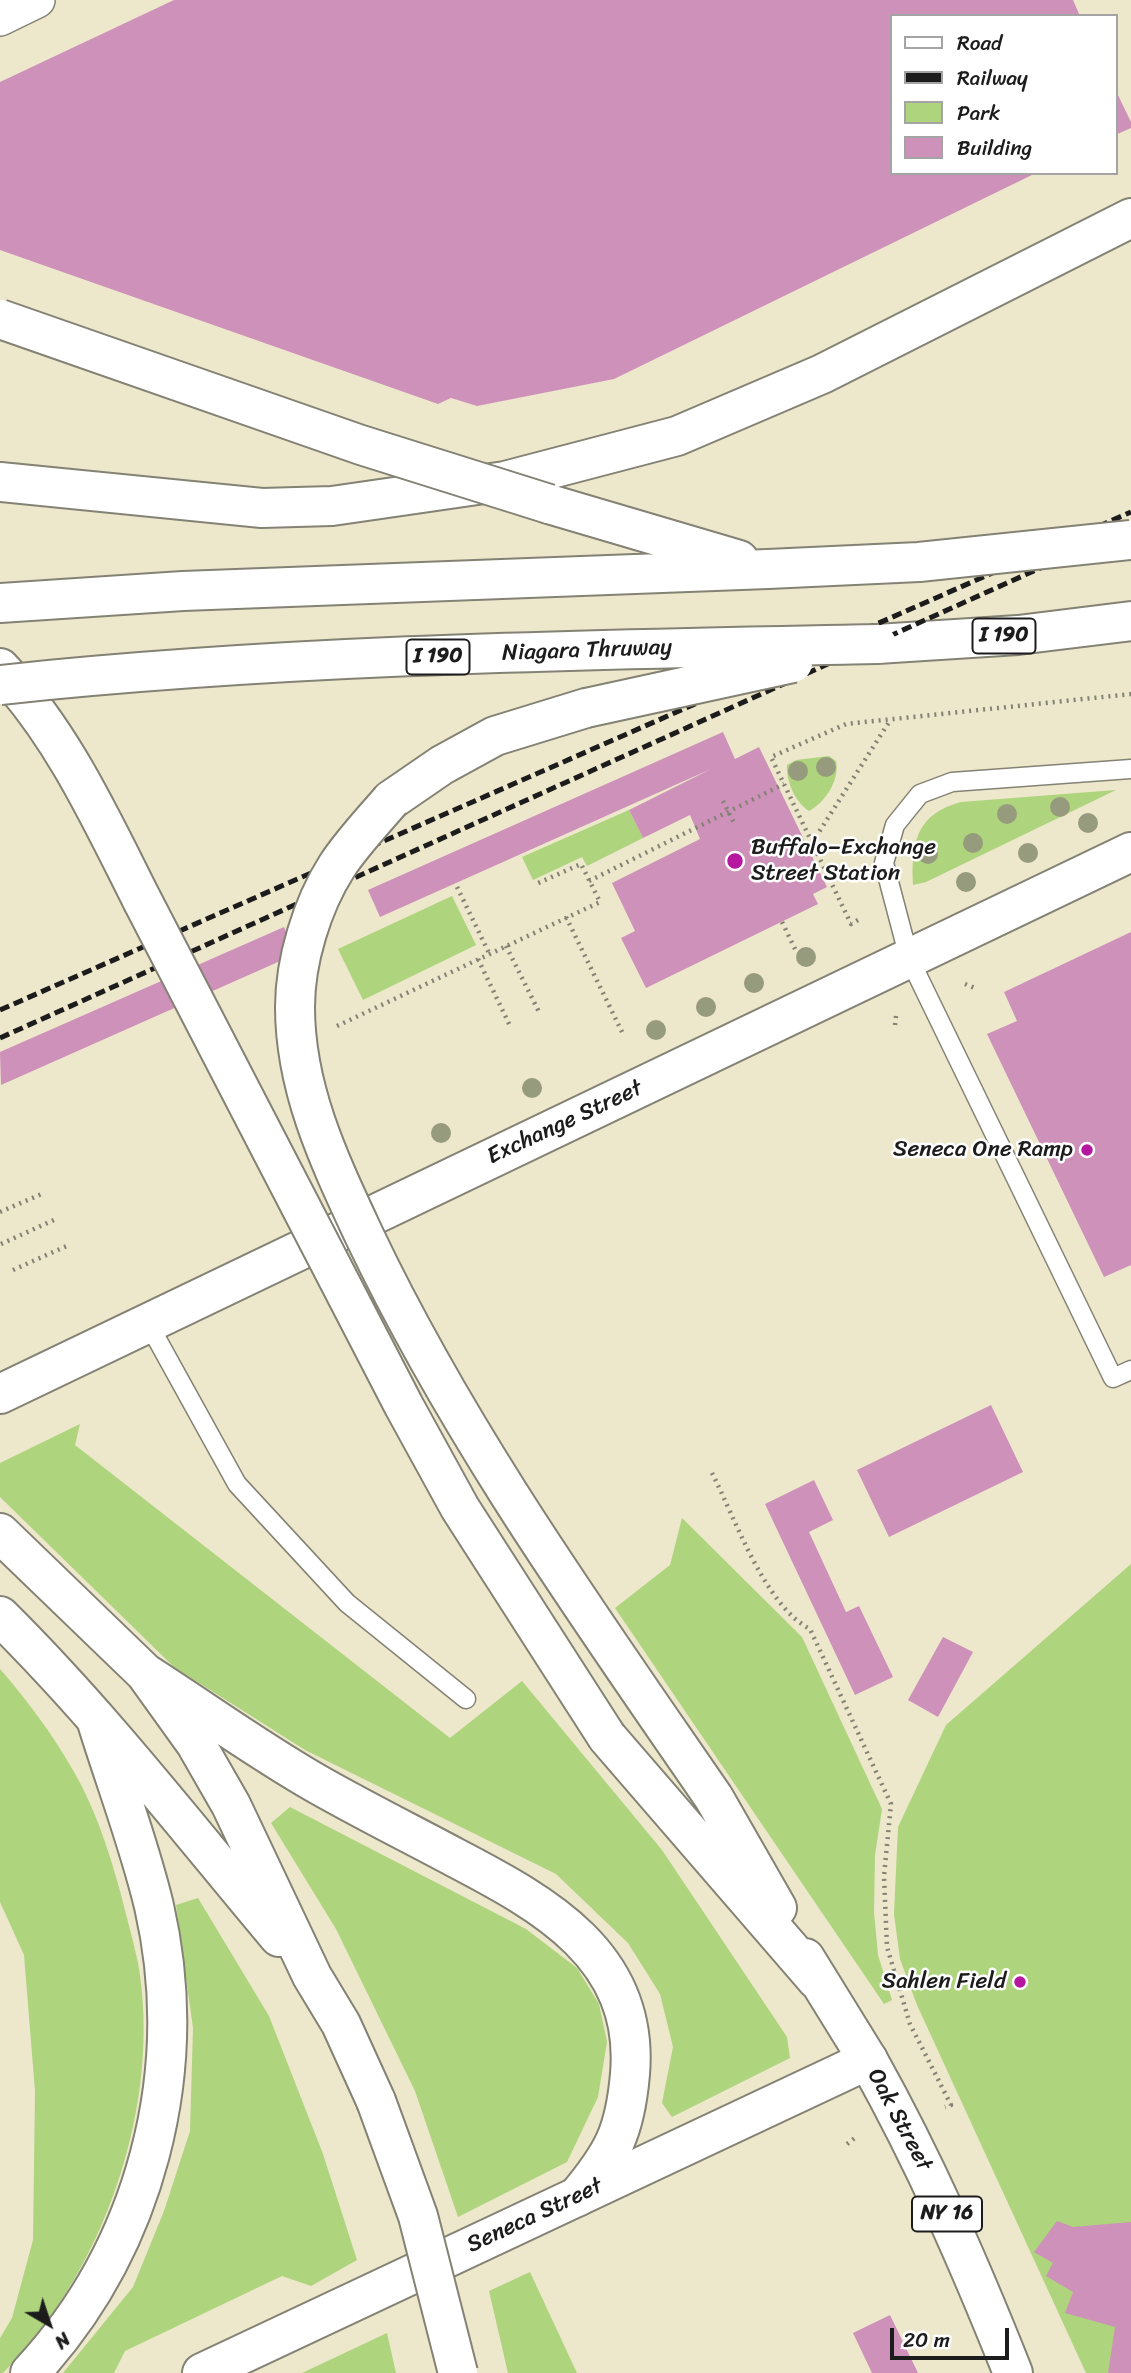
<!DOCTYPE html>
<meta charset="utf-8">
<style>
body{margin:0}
#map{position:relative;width:1131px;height:2373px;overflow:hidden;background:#ede7cb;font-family:Sriracha,sans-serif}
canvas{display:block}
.legend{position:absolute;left:890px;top:14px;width:228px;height:161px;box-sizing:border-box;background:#fff;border:2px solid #a4a4a4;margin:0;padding:9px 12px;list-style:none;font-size:21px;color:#1c1c1c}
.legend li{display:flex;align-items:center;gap:14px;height:35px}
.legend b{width:35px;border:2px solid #a4a4a4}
.north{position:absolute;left:14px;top:2289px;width:70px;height:70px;-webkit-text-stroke:5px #fff;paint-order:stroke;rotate:141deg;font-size:19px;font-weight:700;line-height:28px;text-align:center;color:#1c1c1c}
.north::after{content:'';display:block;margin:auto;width:24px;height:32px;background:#1c1c1c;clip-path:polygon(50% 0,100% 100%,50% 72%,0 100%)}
.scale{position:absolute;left:890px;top:2328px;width:119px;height:32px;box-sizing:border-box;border:4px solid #1c1c1c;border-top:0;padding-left:9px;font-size:21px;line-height:24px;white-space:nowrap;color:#1c1c1c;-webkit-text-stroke:5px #fff;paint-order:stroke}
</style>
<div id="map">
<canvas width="1131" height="2373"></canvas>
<ul class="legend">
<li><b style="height:9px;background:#fff"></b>Road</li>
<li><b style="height:9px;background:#1c1c1c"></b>Railway</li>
<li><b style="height:19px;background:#aed47d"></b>Park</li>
<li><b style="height:19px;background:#ce91ba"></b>Building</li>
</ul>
<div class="north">N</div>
<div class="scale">20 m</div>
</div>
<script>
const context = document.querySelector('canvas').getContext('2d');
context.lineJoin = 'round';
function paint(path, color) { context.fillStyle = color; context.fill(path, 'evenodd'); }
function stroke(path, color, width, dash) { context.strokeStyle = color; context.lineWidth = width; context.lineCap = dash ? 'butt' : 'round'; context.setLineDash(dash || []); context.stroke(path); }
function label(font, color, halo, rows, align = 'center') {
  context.font = font + ' Sriracha,sans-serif'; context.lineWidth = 5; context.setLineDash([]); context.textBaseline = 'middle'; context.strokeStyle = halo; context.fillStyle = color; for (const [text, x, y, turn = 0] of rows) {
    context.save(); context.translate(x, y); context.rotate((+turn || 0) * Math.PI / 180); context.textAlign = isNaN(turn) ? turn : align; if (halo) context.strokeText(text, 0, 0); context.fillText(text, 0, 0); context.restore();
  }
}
paint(new Path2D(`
 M829 756 836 761C840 779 826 802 809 811 795 802 786 781 787 765L796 760Z
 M1116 790 926 882 913 885C911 843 916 814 961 802Z
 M629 810 643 838 587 866 582 857 533 880 522 857Z
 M452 896 476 945 363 1000 338 949Z
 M80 1424 75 1445 450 1738 522 1681 662 1850 787 2037 790 2058 672 2117 662 2103 673 2047 660 1994 628 1943 556 1874 305 1750 174 1667 0 1497V1463Z
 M682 1518 802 1637 882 1809 875 1855 874 1912 878 1955 892 2000 884 2004 615 1608 670 1565Z
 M1131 1564V2373H1086L917 2005 900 1959 894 1914 898 1827 946 1725Z
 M0 1669C28 1701 53 1735 74 1772 95 1808 109 1851 120 1891 126 1915 133 1939 138 1963 163 2104 103 2274 3 2373H0V2338L12 2318 33 2240 35 2091 24 1955 0 1902Z
 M290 1807 526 1929 577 1968 599 2004 607 2042 598 2097 567 2162 458 2217 415 2091 336 1929 271 1823Z
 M198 1898 269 2016 323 2154 357 2260 311 2286 282 2276 125 2351 114 2373H63L133 2287 164 2211 190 2131 193 2028 176 1905Z
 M530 2272 577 2373H508L489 2291Z
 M387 2333 396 2373H302Z`), '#aed47d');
paint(new Path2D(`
 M174 0H1073L1080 16H891V173H1036L614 379 477 406 451 398 438 404 0 250V82Z
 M1115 89 1131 122V128L1115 135Z
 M723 732 735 759 759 747 827 887 813 894 818 904 646 988 621 938 635 931 612 883 700 839 690 815 643 838 629 810 711 769 380 917 368 890Z
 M284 927 296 954 1 1085 0 1052Z
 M1131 932V1265L1104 1277 987 1034 1017 1021 1004 992Z
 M991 1405 1023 1472 889 1537 857 1470Z
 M814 1480 833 1520 809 1532 846 1612 859 1606 893 1677 855 1695 765 1504Z
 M943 1637 973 1652 938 1717 908 1700Z
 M1057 2221 1073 2227 1131 2222V2373H1108L1115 2327 1065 2313 1073 2292 1046 2276 1053 2263 1034 2252Z
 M890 2315 918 2373H872L853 2333Z`), '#ce91ba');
const service = new Path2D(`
 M1131 769 952 782 920 794 895 825 884 863 909 958 1113 1378 1131 1370
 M148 1323 237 1484 347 1603 466 1699`);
const minor = new Path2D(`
 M0 18 37 0`);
const tertiary = new Path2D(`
 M0 1394 1131 852`);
const secondary = new Path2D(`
 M202 2373 868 2060`);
const trunk = new Path2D(`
 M868 2060C925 2162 970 2265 1013 2373`);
const motorway = new Path2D(`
 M0 482 262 508 332 506 505 481 677 436 822 374 1131 218
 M549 504 739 560
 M0 603 183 591 768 569
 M877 644 1018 635 1131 621
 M0 668C63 735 101 819 142 900
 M391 800 442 765 495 736 586 708
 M0 1533 145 1673 196 1744 231 1805 312 1976 341 2024 376 2101
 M0 1616C101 1716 188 1829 279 1937
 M145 1673C203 1710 259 1751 319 1785 363 1810 409 1833 454 1857 544 1904 640 1956 630 2074 625 2132 613 2154 577 2197
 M607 1737 817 1980
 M714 1798 777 1908
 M805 1958 868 2060
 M30 2373C146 2248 192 2072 154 1906 139 1843 115 1781 96 1719`);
stroke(service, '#848274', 21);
stroke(minor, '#848274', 38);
stroke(tertiary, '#848274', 42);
stroke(secondary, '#848274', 42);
stroke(trunk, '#848274', 42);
stroke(motorway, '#848274', 42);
stroke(new Path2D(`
 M723 801 734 823
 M812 843 891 719
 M589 881 784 784
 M457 887 489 953
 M566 917 623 1034
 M858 920 851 924 771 757 846 724 1131 694
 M782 922 796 951
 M506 946 540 1014
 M478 959 511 1028
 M965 984 975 988
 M895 1025 896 1016
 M337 1026 600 902 581 864 536 884
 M0 1212 44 1193
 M1 1244 56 1219
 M13 1270 69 1245
 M712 1473C735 1518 765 1606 810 1629L891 1804 884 1876 887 1947 910 2024 951 2105 945 2107
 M847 2144 856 2137`), '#848274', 4.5, [2, 5]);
stroke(service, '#fff', 18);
stroke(minor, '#fff', 35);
stroke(tertiary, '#fff', 38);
stroke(secondary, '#fff', 38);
stroke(trunk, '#fff', 38);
stroke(motorway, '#fff', 38);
stroke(new Path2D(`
 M0 1010 1131 512
 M0 1038 1131 527`), '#1c1c1c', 5, [10, 5]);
const motorwayBridge = new Path2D(`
 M0 319 361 445 549 504
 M768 569 919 562 1131 540
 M0 685C291 654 585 650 877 644
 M586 708 793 663
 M391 800C373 821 352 843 337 866 312 905 295 961 295 1007 295 1090 330 1162 364 1235 459 1435 589 1616 714 1798
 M142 900 404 1406 460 1508 607 1737
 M376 2101 418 2216 458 2373`);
stroke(motorwayBridge, '#848274', 42, []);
stroke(motorwayBridge, '#fff', 38);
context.fillStyle = '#969b7d';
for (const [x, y] of [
 [826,767],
 [798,771],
 [1060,807],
 [1007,814],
 [1088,823],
 [973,843],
 [1028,853],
 [928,854],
 [966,882],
 [806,957],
 [754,983],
 [706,1007],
 [656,1030],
 [532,1088],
 [441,1133]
]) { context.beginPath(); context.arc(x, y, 10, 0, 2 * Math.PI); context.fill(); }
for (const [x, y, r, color] of [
 [735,861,9,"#b5179e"],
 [1087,1150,7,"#b5179e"],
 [1020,1982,7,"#b5179e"]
]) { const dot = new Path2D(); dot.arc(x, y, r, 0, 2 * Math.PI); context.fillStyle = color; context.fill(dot); stroke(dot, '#fff', 2.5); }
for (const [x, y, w] of [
 [1004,636,63],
 [438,657,63],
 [947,2214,70]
]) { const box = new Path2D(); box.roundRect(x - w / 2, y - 17.5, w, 35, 5); context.fillStyle = '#fff'; context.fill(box); stroke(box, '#1c1c1c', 2); }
label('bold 21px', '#1c1c1c', null, [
 ["I 190",1004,636],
 ["I 190",438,657],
 ["NY 16",947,2214]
]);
label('23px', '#1c1c1c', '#fff', [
 ["Niagara Thruway",587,651,-2],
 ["Exchange Street",565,1123,-25],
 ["Oak Street",899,2120,62],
 ["Seneca Street",535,2216,-25]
]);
label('23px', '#1c1c1c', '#fff', [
 ["Buffalo–Exchange",751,848,"left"],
 ["Street Station",751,874,"left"],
 ["Seneca One Ramp",1073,1150],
 ["Sahlen Field",1006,1982]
], 'right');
</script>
